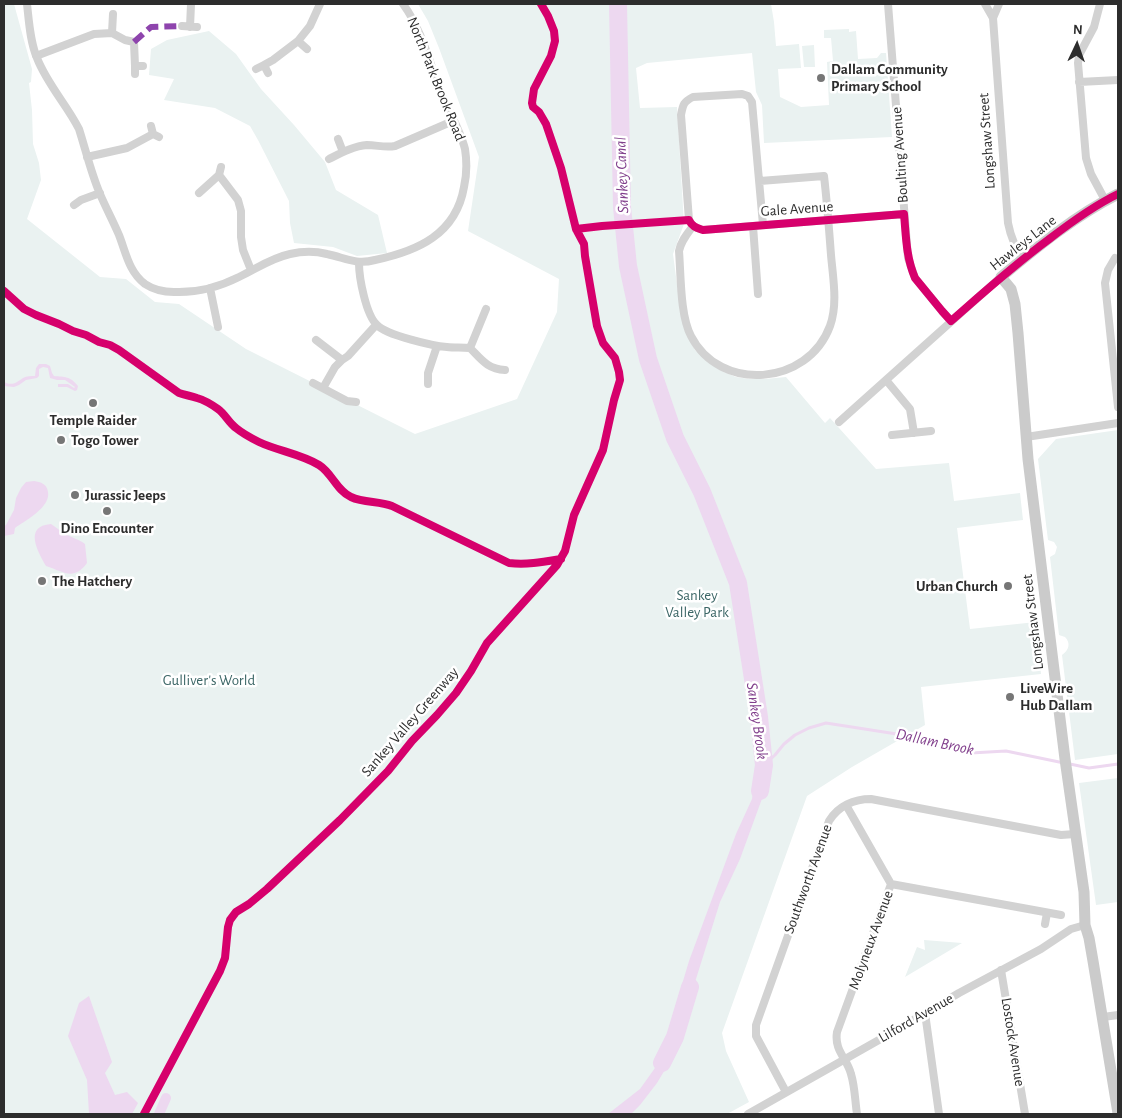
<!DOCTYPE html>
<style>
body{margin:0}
#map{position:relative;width:1122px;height:1118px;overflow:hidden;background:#fff;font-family:"Alegreya Sans",sans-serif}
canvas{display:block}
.frame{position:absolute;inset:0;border:5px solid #2d2d2d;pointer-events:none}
.north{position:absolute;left:1052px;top:20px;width:50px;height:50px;-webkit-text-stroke:4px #fff;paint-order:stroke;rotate:3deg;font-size:14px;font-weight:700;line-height:20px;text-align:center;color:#2d2d2d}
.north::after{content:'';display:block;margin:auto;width:18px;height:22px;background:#2d2d2d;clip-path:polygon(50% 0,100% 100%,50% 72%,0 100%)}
</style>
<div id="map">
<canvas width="1122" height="1118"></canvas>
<div class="frame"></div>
<div class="north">N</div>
</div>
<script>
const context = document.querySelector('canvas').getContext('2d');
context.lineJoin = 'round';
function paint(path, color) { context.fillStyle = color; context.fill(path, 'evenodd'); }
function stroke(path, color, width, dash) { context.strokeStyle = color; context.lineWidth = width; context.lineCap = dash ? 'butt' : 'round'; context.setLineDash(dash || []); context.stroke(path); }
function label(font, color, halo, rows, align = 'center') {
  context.font = font + ' "Alegreya Sans",sans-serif'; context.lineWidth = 5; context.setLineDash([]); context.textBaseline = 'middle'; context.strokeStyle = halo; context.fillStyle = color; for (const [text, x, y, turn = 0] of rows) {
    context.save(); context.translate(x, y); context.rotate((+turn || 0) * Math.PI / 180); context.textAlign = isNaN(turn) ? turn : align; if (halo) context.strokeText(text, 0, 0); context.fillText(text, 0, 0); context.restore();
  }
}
paint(new Path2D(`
 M4 4H14L32 69 31 82 29 83 32 110 33 144 39 163 41 180 27 219 100 277 126 279 155 302 179 304 246 349 415 434 517 399 557 312 559 279 468 231 479 157 439 48 428 21 418 4H771L774 22 776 46 799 44 801 68 778 69 780 97 801 107 829 105 827 62 833 61 831 38H824V30L849 29V32L856 31 858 59 877 58 881 53H886L892 137 764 143 762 105 756 92 752 53 647 63 636 68 640 108 677 107 684 224 673 254 681 315 689 339 695 350 705 359 724 372 736 377 749 379H765L786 377 825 423 830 418 876 469 949 463 954 501 1020 493 1023 520 957 528 970 629 1036 622 1041 674 921 687 925 725 852 767 807 796 722 1033 726 1051 749 1102 727 1114H4Z
 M209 31 236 54 261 89 294 125 325 162 336 190 378 215 387 253 357 256 333 247 294 243 290 223 289 201 258 140 250 126 215 108 164 100 174 79 149 75 151 49 167 40Z
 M814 45 815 67H804L802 46Z
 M1118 430V754L1075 760 1062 655C1069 650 1071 643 1065 637L1059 635 1050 557 1055 554 1057 547 1054 542 1048 540 1038 459 1056 439Z
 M1118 778V902L1096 905 1079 783Z
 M924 940 962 943 905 977 917 947 925 950Z`), '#eaf2f1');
paint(new Path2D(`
 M39 364H46L50 366 52 373 54 376C65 377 70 376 78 386L77 390 75 391 67 387H58V384H68L74 388 75 387 65 380H57L50 378 48 368 43 367 39 369V376L37 378 26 380 19 385 14 387 4 386V382C12 386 16 383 23 378 27 376 31 376 35 376L36 368Z
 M34 481C41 482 47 484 48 492 51 507 25 521 15 528L14 534 4 536V526L6 525 14 510 16 498 21 488 26 482Z
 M51 524C56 527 60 531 65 534 72 538 79 539 85 544L87 563C74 581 64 572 46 566 38 552 23 526 51 524Z
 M756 767 769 770 767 785 740 859 720 902 696 979 682 1012 666 1068 657 1083 640 1105 631 1114H608L640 1089 655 1068 664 1045 689 961 736 834 752 799Z
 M89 996 112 1062 105 1073 115 1095 127 1092 138 1103 132 1114H89L87 1080 68 1036 79 1003Z`), '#edd8f0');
stroke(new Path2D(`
 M1070 764 1089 768 1118 764
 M764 765 775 755 784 744 795 735 809 728 826 723 916 737 944 747 971 753 1006 751 1064 763`), '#edd8f0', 3);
stroke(new Path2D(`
 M159 1114 166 1098`), '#edd8f0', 10);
stroke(new Path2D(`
 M618 4 622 207 628 266 648 359 675 438 702 492 738 583 759 717 764 765 760 791
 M662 1063 675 1037 690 987`), '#edd8f0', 18);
stroke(new Path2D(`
 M27 4C29 21 30 42 37 58 47 84 67 105 79 129 86 151 91 173 100 194 106 208 113 221 119 235 126 253 129 272 145 284 154 290 163 292 174 292 196 293 219 287 239 277 256 269 271 258 290 254 303 251 315 251 327 254 346 258 355 265 375 260 418 251 456 234 464 187 467 174 467 162 465 149 460 129 448 110 440 90 429 61 422 30 403 4
 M888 4 908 258 915 278 942 311 951 321
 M985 4 993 18
 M999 4 993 18 1008 223C1011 238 1015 246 1023 259
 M1100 4 1094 27 1079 55 1078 63 1086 158 1091 174 1105 200
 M182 26 197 27
 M190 27 191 4
 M112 33 113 14
 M298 41 310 26 320 4
 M36 56 94 34 112 33 125 40 134 42 135 66
 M264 65 273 60 298 41 307 49
 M256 69 264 65 268 73
 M135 74V66H143
 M1079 82 1118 80
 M151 126 153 134 159 137
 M338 139 343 152
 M87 157 127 148 153 134
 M329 159C341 153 354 146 367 145 377 145 385 148 395 146L453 121
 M219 175 238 200 241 211V237L243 250 251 270
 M199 193 219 175 221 167
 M74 205 81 200 100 193
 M693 226C687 234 681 241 679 251 681 276 680 315 691 336 720 393 808 386 830 326 838 304 833 278 831 255 829 228 827 202 824 176L760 181
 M693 226 689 220 681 115C683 105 683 102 693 97L742 94 748 96 752 102 763 225
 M693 226 697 228 703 230 904 214
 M753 226 758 294
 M1115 258 1108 270 1105 283 1118 407
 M359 263C359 278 366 315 377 325 386 335 433 346 447 347 455 348 462 347 470 348
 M210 288 218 327
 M486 309 470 348C481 359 487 369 505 370
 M316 340 342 360 348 356 376 325
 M886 380 910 409 914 433
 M313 383 347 401 356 402
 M428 384V373L437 346
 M323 388 335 367 342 360
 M839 422 1001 277
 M892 435 931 431
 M1026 437 1118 423
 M846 805 891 884
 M1045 924 1047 913
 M1001 970 1025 1114
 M925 1013 939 1114
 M1103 1017 1118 1015
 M786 1092 756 1036V1025L829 821C838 806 854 799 871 799L1061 835 1075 834
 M748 1114 893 1032 959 993 1041 949 1071 929 1085 925
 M857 1114C855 1101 855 1087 851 1074 847 1058 834 1051 837 1032L891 884 1061 915`), '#d2d2d2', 8);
stroke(new Path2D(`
 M1118 194C1076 215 1037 247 1001 277L1011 289 1015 304 1018 333 1028 459 1065 759 1084 892 1085 925 1089 938 1093 961 1118 1113`), '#cbcbcb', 11);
stroke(new Path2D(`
 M134 42 151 27 182 26`), '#8e44ad', 6, [12, 6]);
stroke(new Path2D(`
 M576 229 602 226 689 220C692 227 697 228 703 230L904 214C906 236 906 257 915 278L942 311 951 321C983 293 1014 265 1048 240 1070 223 1093 206 1118 194
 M4 291 24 309 36 315 59 324 73 331 86 335 99 342 110 345 119 350 179 393C185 395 191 396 197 398 204 400 211 404 218 409 225 414 229 423 236 428 242 433 251 438 259 442 278 451 301 454 319 465 332 473 337 491 351 497 364 503 379 501 392 506L509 563C527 565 543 562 561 559
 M144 1114 220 971 225 958 228 927 230 920 236 912 249 904 267 889 340 820 388 771 412 741 437 715 456 693 471 671 487 643 557 565 565 551 574 515 603 450 614 400 620 380 619 372 615 358 603 343 597 326 585 256 584 244 576 229 561 168 546 124 539 112 533 107 532 103 534 89 551 56 555 41 554 31 548 16 541 4`), '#d6006c', 8);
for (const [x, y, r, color] of [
 [821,78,5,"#767676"],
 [93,403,5,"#767676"],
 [61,440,5,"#767676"],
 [75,495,5,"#767676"],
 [107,511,5,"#767676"],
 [42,581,5,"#767676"],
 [1008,586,5,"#767676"],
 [1010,697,5,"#767676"]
]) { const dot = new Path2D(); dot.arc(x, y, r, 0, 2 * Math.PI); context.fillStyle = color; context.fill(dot); stroke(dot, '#fff', 2); }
label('bold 15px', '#2d2d2d', '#fff', [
 ["Dallam Community",831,69],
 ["Primary School",831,86],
 ["Temple Raider",93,420,"center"],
 ["Togo Tower",71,440],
 ["Jurassic Jeeps",85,495],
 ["Dino Encounter",107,528,"center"],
 ["The Hatchery",52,581],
 ["Urban Church",998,586,"right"],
 ["LiveWire",1020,688],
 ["Hub Dallam",1020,705]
], 'left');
label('15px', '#2d2d2d', '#fff', [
 ["North Park Brook Road",436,79,68],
 ["Longshaw Street",987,141,-94],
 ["Boulting Avenue",900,155,-94],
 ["Gale Avenue",797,209,-4],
 ["Hawleys Lane",1023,243,-38],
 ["Longshaw Street",1033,622,-97],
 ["Sankey Valley Greenway",410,722,-49],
 ["Southworth Avenue",808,879,-70],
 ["Molyneux Avenue",871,940,-70],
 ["Lilford Avenue",916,1018,-30],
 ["Lostock Avenue",1013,1042,81]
]);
label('15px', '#3d6767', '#fff', [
 ["Sankey",697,595],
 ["Valley Park",697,612],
 ["Gulliver's World",209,680]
]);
label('italic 16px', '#813f8c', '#fff', [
 ["Sankey Canal",622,175,-92],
 ["Sankey Brook",757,721,82],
 ["Dallam Brook",935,742,12]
]);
</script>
